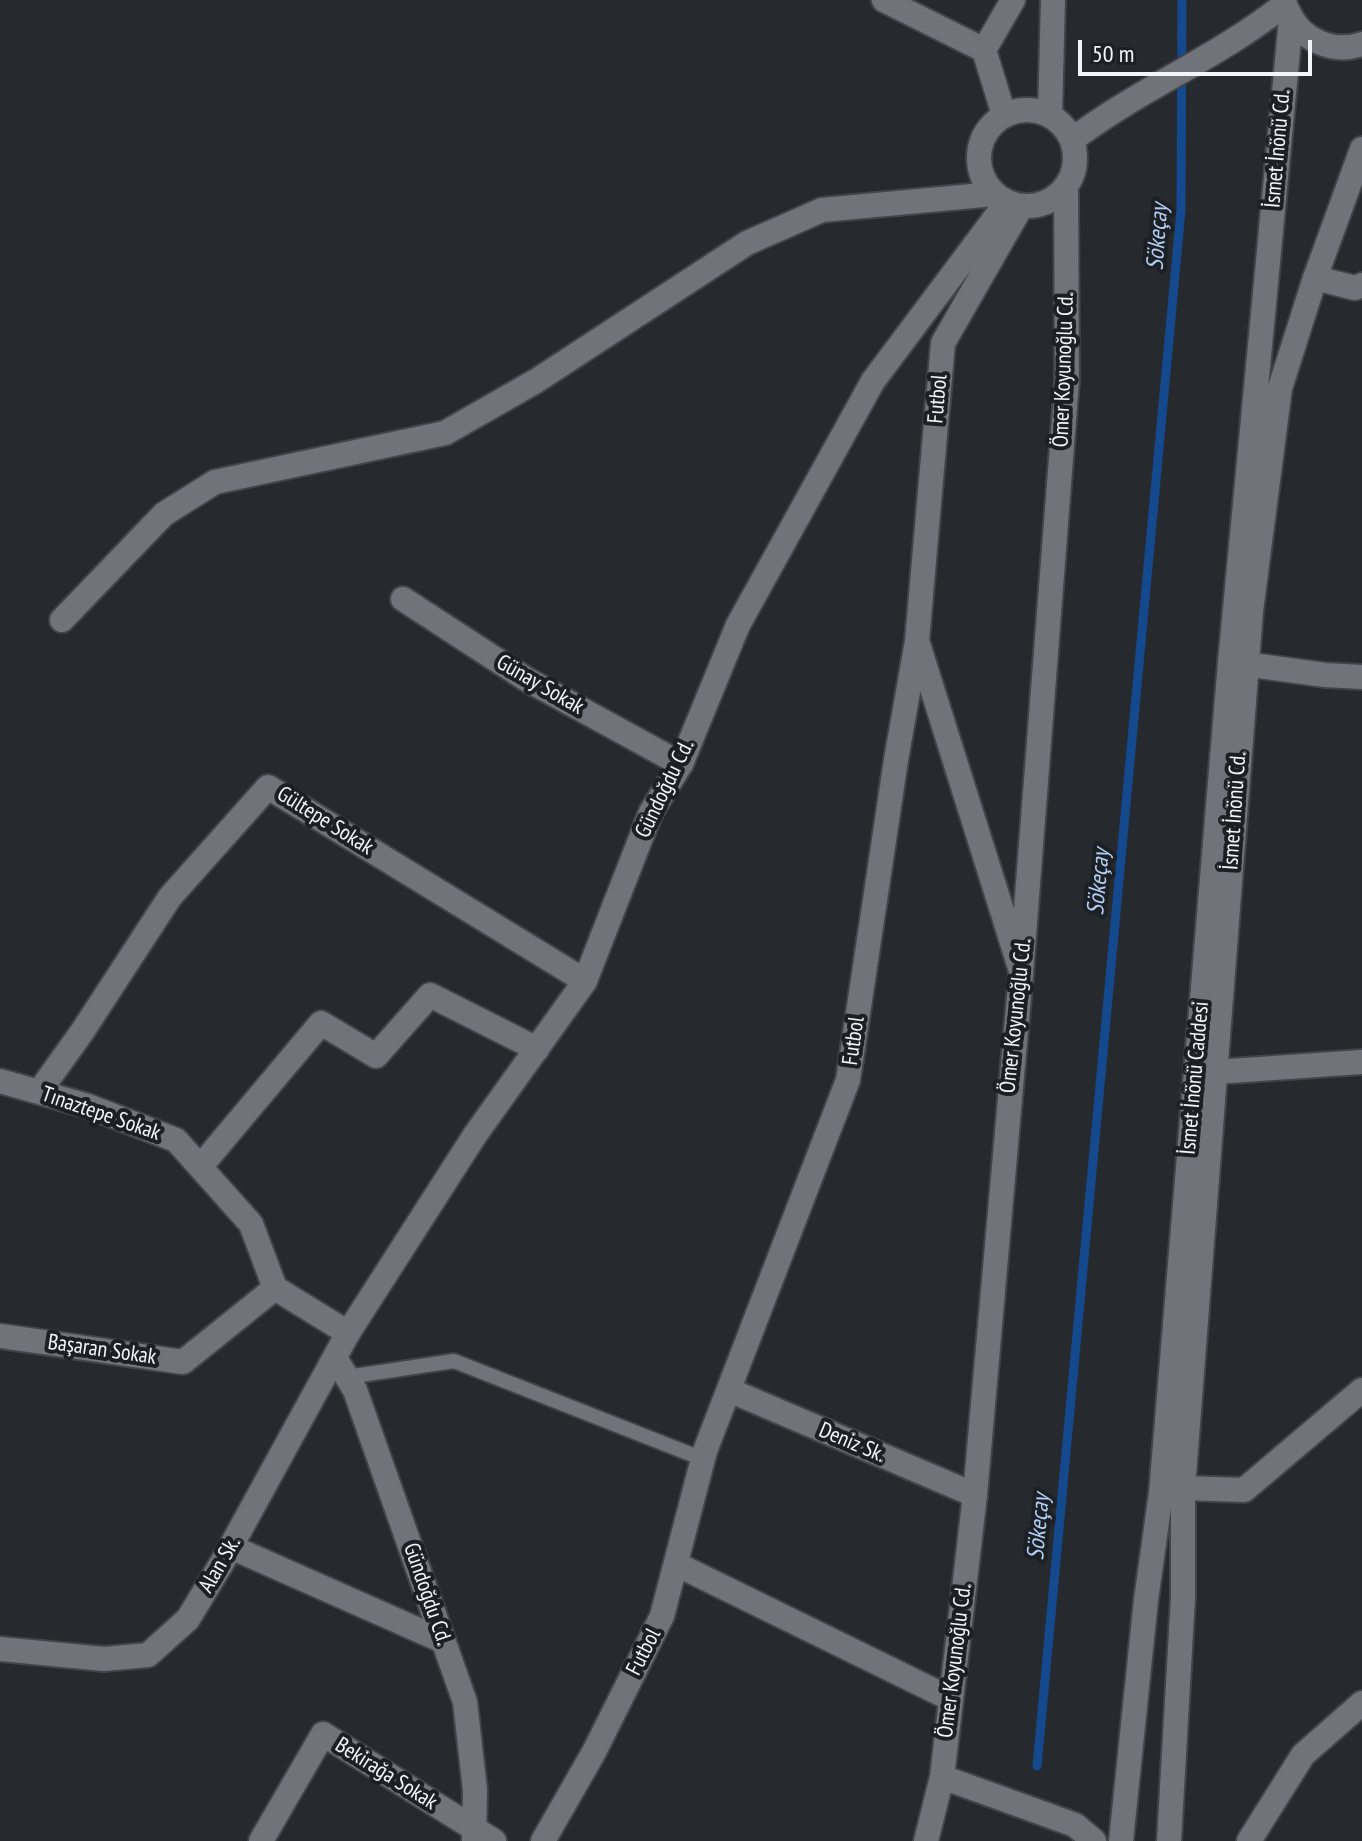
<!DOCTYPE html>
<meta charset="utf-8">
<style>
body{margin:0}
#map{position:relative;width:1362px;height:1841px;overflow:hidden;background:#26292e;font-family:"PT Sans Narrow",sans-serif}
canvas{display:block}
.scale{position:absolute;left:1078px;top:40px;width:234px;height:36px;box-sizing:border-box;border:4px solid #f3f5f9;border-top:0;padding-left:10px;font-size:24px;line-height:28px;white-space:nowrap;color:#f3f5f9;-webkit-text-stroke:6px #1c2025;paint-order:stroke}
</style>
<div id="map">
<canvas width="1362" height="1841"></canvas>
<div class="scale">50 m</div>
</div>
<script>
const context = document.querySelector('canvas').getContext('2d');
context.lineJoin = 'round';
function stroke(path, color, width, dash) { context.strokeStyle = color; context.lineWidth = width; context.lineCap = dash ? 'butt' : 'round'; context.setLineDash(dash || []); context.stroke(path); }
function label(font, color, halo, rows, align = 'center') {
  context.font = font + ' "PT Sans Narrow",sans-serif'; context.lineWidth = 8; context.setLineDash([]); context.textBaseline = 'middle'; context.strokeStyle = halo; context.fillStyle = color; for (const [text, x, y, turn = 0] of rows) {
    context.save(); context.translate(x, y); context.rotate((+turn || 0) * Math.PI / 180); context.textAlign = isNaN(turn) ? turn : align; if (halo) context.strokeText(text, 0, 0); context.fillText(text, 0, 0); context.restore();
  }
}
stroke(new Path2D(`
 M1037 1766 1181 210 1182 0`), '#144a8d', 9);
const lane = new Path2D(`
 M347 1377 454 1361 703 1459`);
const street = new Path2D(`
 M884 0 984 50
 M1004 115 984 50 1013 0
 M1050 115 1053 0
 M1315 278 1355 288 1362 285
 M403 599 526 679 681 764
 M62 620 164 514 215 482 445 433 536 381 747 243 822 210 994 194
 M919 647 1021 971
 M1230 662 1325 675 1362 677
 M1215 1072 1362 1062
 M0 1081 88 1106 176 1140 251 1224 275 1288 348 1333 223 1561 188 1619 148 1655 104 1659 0 1649
 M39 1092 82 1032 170 897 268 787 585 981
 M201 1166 321 1023 376 1056 430 995 537 1049
 M0 1336 183 1362 275 1288
 M729 1390 975 1495
 M1183 1488 1244 1490 1362 1390
 M231 1547 443 1641
 M676 1564 951 1699
 M261 1841 323 1734 494 1841
 M543 1841 594 1752 662 1616 705 1451 848 1080 896 760 917 641 943 343 1021 207
 M1249 1841 1303 1755 1362 1703`);
const secondary = new Path2D(`
 M1288 11C1300 40 1333 54 1362 44
 M979 158a48 48 0 1 1 96 0a48 48 0 1 1-96 0Z
 M1072 140C1139 89 1219 57 1285 4
 M348 1333 475 1135 585 981 651 812 681 764 738 625 873 381 1007 202
 M335 1358 355 1390 465 1702 475 1790 474 1841
 M942 1777 1075 1825 1094 1841
 M926 1841 942 1777 975 1495 1021 974 1067 381 1066 188
 M1121 1841 1146 1600 1161 1493 1230 662 1291 19
 M1169 1841 1183 1597V1488L1251 611 1280 388 1315 278 1362 149`);
stroke(lane, '#414448', 18);
stroke(street, '#414448', 28);
stroke(secondary, '#414448', 28);
stroke(lane, '#70747a', 14);
stroke(street, '#70747a', 24);
stroke(secondary, '#70747a', 24);
label('22px', '#f3f5f9', '#1c2025', [
 ["İsmet İnönü Cd.",1278,149,-85],
 ["Ömer Koyunoğlu Cd.",1064,370,-88],
 ["Futbol",938,399,-85],
 ["Günay Sokak",540,685,30],
 ["Gündoğdu Cd.",665,789,-64],
 ["İsmet İnönü Cd.",1235,811,-86],
 ["Gültepe Sokak",325,821,32],
 ["Ömer Koyunoğlu Cd.",1016,1016,-84],
 ["Futbol",854,1041,-82],
 ["İsmet İnönü Caddesi",1195,1078,-85],
 ["Tınaztepe Sokak",101,1114,19],
 ["Başaran Sokak",102,1350,8],
 ["Deniz Sk.",852,1443,23],
 ["Alan Sk.",220,1565,-60],
 ["Gündoğdu Cd.",427,1594,71],
 ["Futbol",644,1652,-63],
 ["Ömer Koyunoğlu Cd.",955,1661,-83],
 ["Bekirağa Sokak",386,1774,32]
]);
label('italic 24px', '#b3cff5', '#1c2025', [
 ["Sökeçay",1158,237,-86],
 ["Sökeçay",1099,882,-85],
 ["Sökeçay",1039,1527,-85]
]);
</script>
